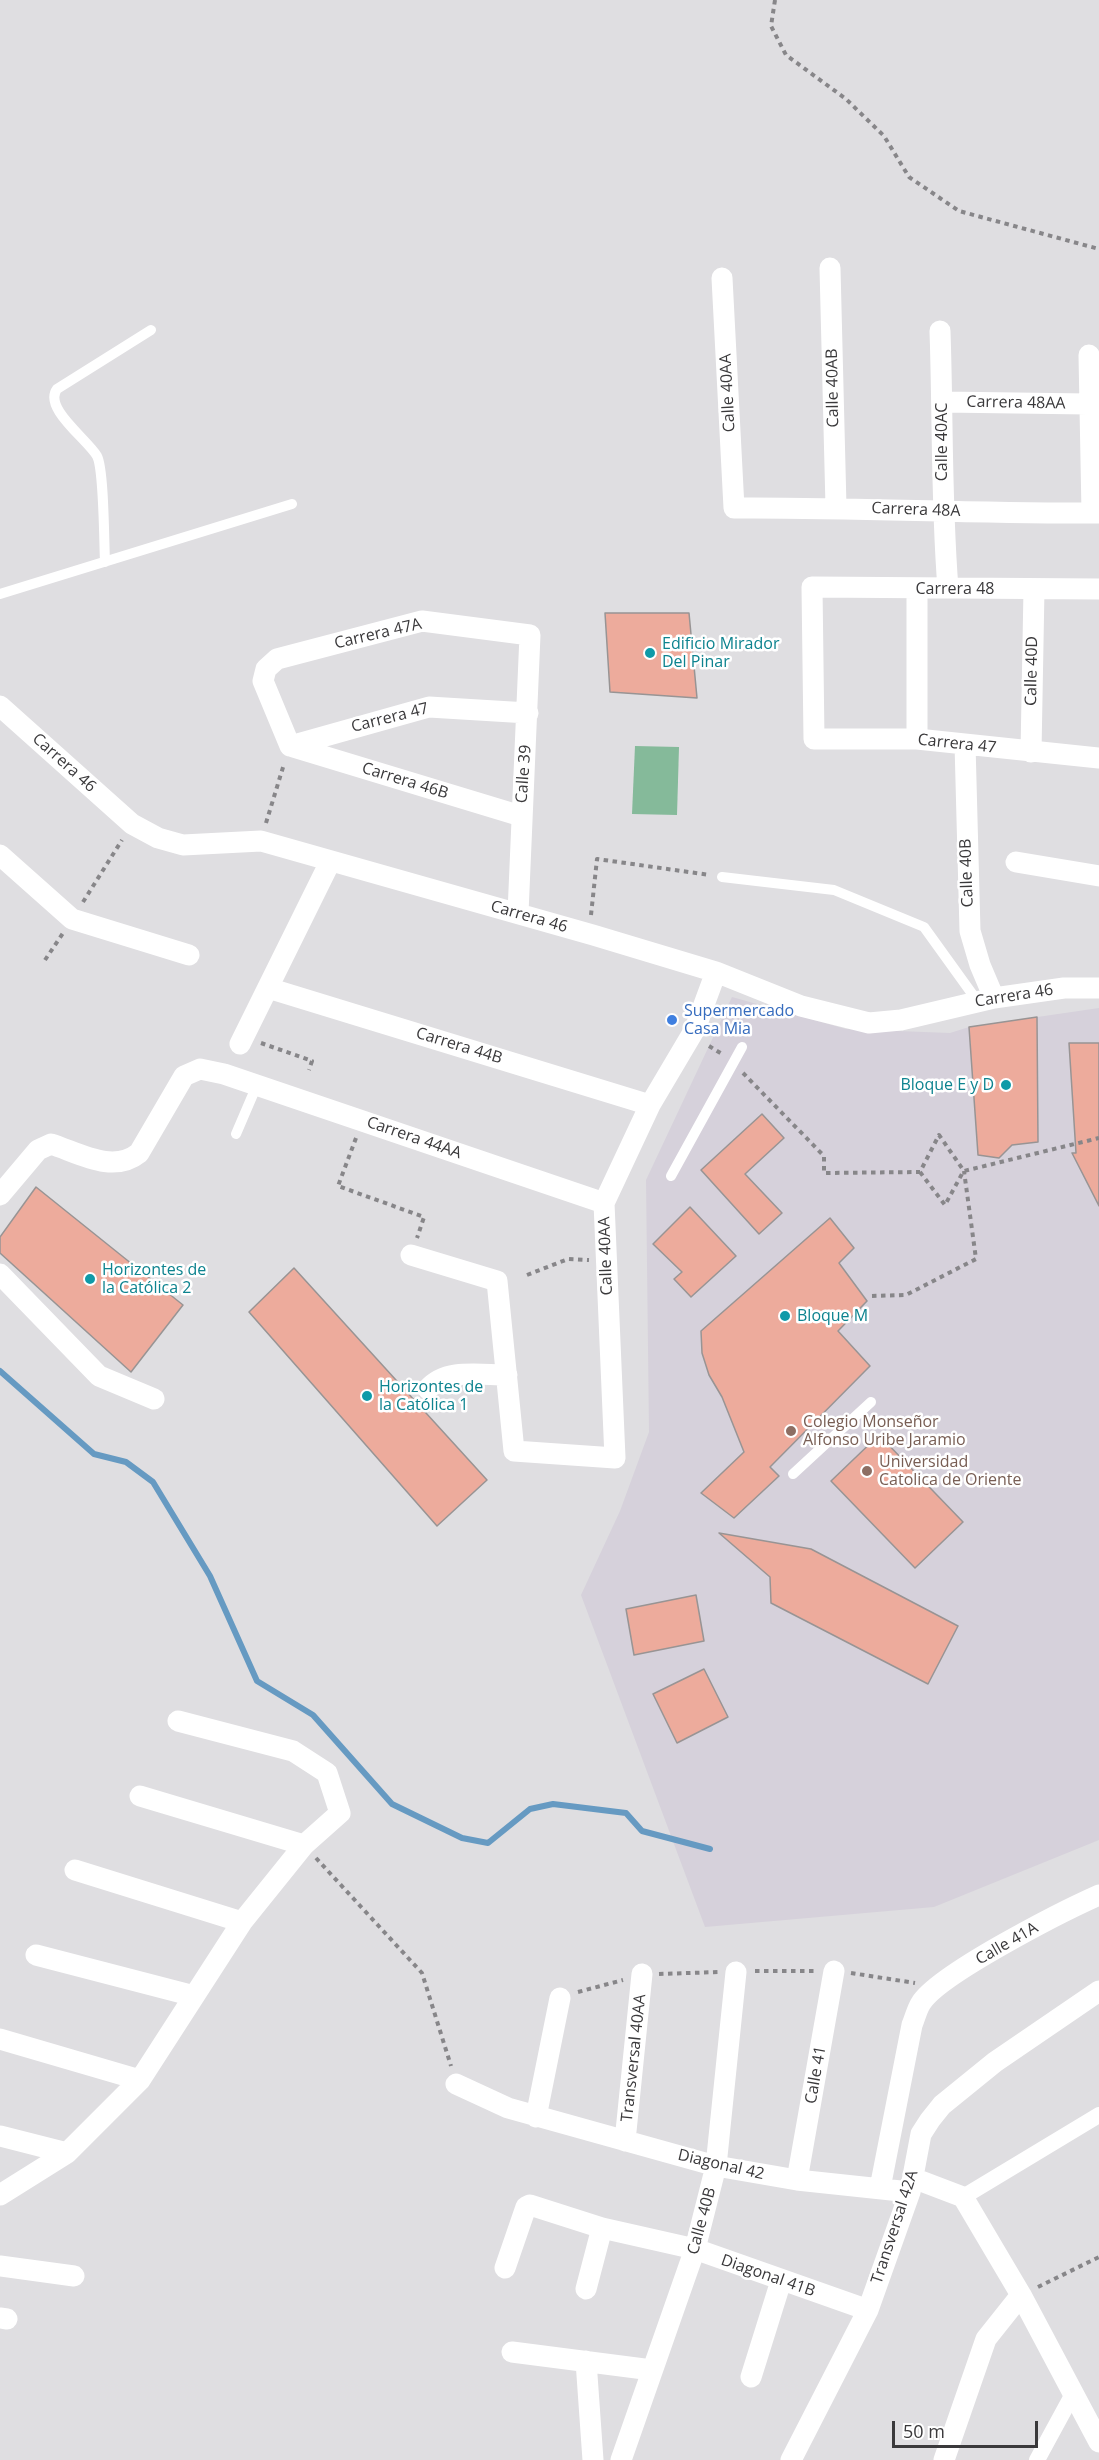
<!DOCTYPE html>
<meta charset="utf-8">
<style>
body{margin:0}
#map{position:relative;width:1099px;height:2460px;overflow:hidden;background:#dfdee1;font-family:"Open Sans",sans-serif}
canvas{display:block}
.scale{position:absolute;left:892px;top:2421px;width:146px;height:27px;box-sizing:border-box;border:3px solid #3a393b;border-top:0;padding-left:8px;font-size:18px;line-height:21px;white-space:nowrap;color:#3a393b;-webkit-text-stroke:4px #fff;paint-order:stroke}
</style>
<div id="map">
<canvas width="1099" height="2460"></canvas>
<div class="scale">50 m</div>
</div>
<script>
const context = document.querySelector('canvas').getContext('2d');
context.lineJoin = 'round';
function paint(path, color) { context.fillStyle = color; context.fill(path, 'evenodd'); }
function stroke(path, color, width, dash) { context.strokeStyle = color; context.lineWidth = width; context.lineCap = dash ? 'butt' : 'round'; context.setLineDash(dash || []); context.stroke(path); }
function label(font, color, halo, rows, align = 'center') {
  context.font = font + ' "Open Sans",sans-serif'; context.lineWidth = 5; context.setLineDash([]); context.textBaseline = 'middle'; context.strokeStyle = halo; context.fillStyle = color; for (const [text, x, y, turn = 0] of rows) {
    context.save(); context.translate(x, y); context.rotate((+turn || 0) * Math.PI / 180); context.textAlign = isNaN(turn) ? turn : align; if (halo) context.strokeText(text, 0, 0); context.fillText(text, 0, 0); context.restore();
  }
}
paint(new Path2D(`
 M732 997 846 1029 950 1033 969 1027 1099 1008V1840L934 1907 705 1927 581 1595 620 1511 649 1432 646 1180Z`), '#d6d1db');
paint(new Path2D(`
 M635 746 679 747 677 815 632 814Z`), '#85ba9a');
stroke(new Path2D(`
 M0 1371 94 1454 126 1462 153 1482 210 1576 257 1681 313 1715 392 1804 462 1838 488 1843 530 1809 553 1804 626 1813 642 1831 710 1849`), '#669ac2', 6);
const building = new Path2D(`
 M605 613H689L697 698 610 692Z
 M1037 1017 1038 1142 1012 1145 999 1158 978 1155 969 1027Z
 M1069 1043H1099V1206L1072 1153H1076Z
 M762 1114 784 1138 745 1174 782 1213 759 1234 701 1170Z
 M36 1187 183 1305 131 1372 0 1253V1237Z
 M690 1207 736 1256 691 1297 674 1279 682 1272 653 1244Z
 M830 1218 854 1248 839 1263 867 1301 838 1331 870 1366 770 1467 779 1476 734 1518 701 1493 744 1452 722 1397 709 1375 702 1353 701 1331Z
 M294 1268 487 1480 437 1526 249 1312Z
 M879 1435 963 1522 915 1568 831 1481Z
 M719 1533 811 1549 958 1626 928 1684 771 1603 770 1577Z
 M696 1595 704 1641 634 1655 626 1609Z
 M704 1669 728 1717 677 1743 653 1694Z`);
paint(building, '#edab9c');
stroke(building, '#989494', 1.5);
stroke(new Path2D(`
 M775 0 771 26 786 55 846 99 884 136 909 177 959 211 1099 249
 M266 823 284 764
 M83 902 122 840
 M591 915 597 859 710 875
 M45 960 63 933
 M261 1043 312 1061 309 1070
 M709 1046 722 1054
 M743 1073 824 1156V1173L920 1172 939 1135 964 1171 1099 1138
 M356 1138 338 1186 424 1217 417 1238
 M920 1172 945 1205 963 1172
 M527 1275 568 1259 589 1260
 M872 1296 906 1295 976 1259 964 1171
 M316 1858 422 1973 451 2066
 M755 1971H817
 M851 1973 915 1983
 M659 1974 718 1972
 M578 1992 623 1980
 M1038 2287 1099 2257`), '#878689', 4, [4.5, 4.5]);
stroke(new Path2D(`
 M105 562C104 542 104 469 97 456 87 439 43 408 57 389L151 330
 M0 594 292 504
 M722 877 834 890 924 927 978 1002
 M236 1134 257 1085
 M671 1176 742 1047
 M793 1474 871 1402`), '#fff', 10);
stroke(new Path2D(`
 M963 2197 1099 2115
 M1037 2460 1074 2392`), '#fff', 16);
stroke(new Path2D(`
 M830 268 836 507
 M722 278 734 508C855 507 977 514 1099 513
 M940 331C943 417 941 502 948 588
 M1089 355 1092 513
 M943 402 1088 404
 M917 589V739
 M1099 589 812 587 814 739H917L1099 758
 M0 706 132 824 158 838 183 845 261 841 593 935 716 972 801 1006 869 1023 901 1020 994 998 1064 988H1099
 M965 744 970 931 980 965 994 998
 M290 746 263 681 266 669 277 659 422 621 530 635 518 913
 M290 746 429 707 528 713
 M290 746 521 816
 M1031 752 1034 589
 M0 855 72 919 189 955
 M1016 862 1099 876
 M268 988 650 1105
 M240 1044 330 862
 M0 1195 38 1150 51 1144C79 1153 113 1174 139 1153L184 1076 200 1069 224 1074 604 1203
 M411 1255 497 1281 514 1451 615 1458 604 1203 650 1105 695 1029 716 972
 M0 1274 99 1376 154 1399
 M428 1389C446 1368 480 1375 507 1375
 M140 1796 304 1845
 M75 1870 242 1922
 M36 1955 194 1996
 M0 2039 140 2080
 M456 2084 508 2108 716 2166 797 2180 910 2192
 M536 2117 560 1998
 M0 2136 67 2153
 M625 2141 642 1974
 M913 2178 963 2197 1021 2295 1099 2442
 M797 2180 834 1971
 M880 2188 912 2025C915 2018 917 2009 921 2003 939 1974 1063 1911 1099 1895
 M0 2195 67 2153 140 2080 242 1922 304 1845 340 1813 327 1773 293 1751 178 1721
 M0 2266 74 2276
 M505 2268 526 2207 530 2205 602 2228 695 2249 868 2310
 M586 2289 602 2228
 M0 2318 7 2319
 M512 2352 652 2370
 M586 2361 593 2460
 M751 2377 781 2281
 M621 2460 695 2249 716 2166 736 1972
 M791 2460 868 2310 910 2192 921 2134 930 2120 942 2105 995 2062 1099 1991
 M944 2460 986 2339 1021 2295`), '#fff', 21);
for (const [x, y, r, color] of [
 [650,653,6,"#0f9aa8"],
 [672,1020,6,"#3f7fe0"],
 [1006,1085,6,"#0f9aa8"],
 [90,1279,6,"#0f9aa8"],
 [785,1316,6,"#0f9aa8"],
 [367,1396,6,"#0f9aa8"],
 [791,1431,6,"#8d6e63"],
 [867,1471,6,"#8d6e63"]
]) { const dot = new Path2D(); dot.arc(x, y, r, 0, 2 * Math.PI); context.fillStyle = color; context.fill(dot); stroke(dot, '#fff', 2); }
label('16px', '#3a393b', '#fff', [
 ["Calle 40AB",833,388,-91],
 ["Calle 40AA",728,393,-93],
 ["Carrera 48AA",1016,403,1],
 ["Calle 40AC",942,442,-90],
 ["Carrera 48A",916,510,2],
 ["Carrera 48",955,589],
 ["Carrera 47A",378,634,-13],
 ["Calle 40D",1032,671,-89],
 ["Carrera 47",390,718,-14],
 ["Carrera 47",957,744,6],
 ["Carrera 46",64,763,42],
 ["Calle 39",524,774,-86],
 ["Carrera 46B",405,781,17],
 ["Calle 40B",967,873,-92],
 ["Carrera 46",529,917,16],
 ["Carrera 46",1014,996,-9],
 ["Carrera 44B",459,1046,17],
 ["Carrera 44AA",414,1138,19],
 ["Calle 40AA",606,1256,-92],
 ["Calle 41A",1007,1944,-30],
 ["Transversal 40AA",634,2058,-84],
 ["Calle 41",816,2075,-80],
 ["Diagonal 42",721,2165,13],
 ["Calle 40B",702,2221,-75],
 ["Transversal 42A",895,2227,-72],
 ["Diagonal 41B",768,2276,19]
]);
label('16px', '#0d838f', '#fff', [
 ["Edificio Mirador",662,644],
 ["Del Pinar",662,662],
 ["Bloque E y D",994,1085,"right"],
 ["Horizontes de",102,1270],
 ["la Católica 2",102,1288],
 ["Bloque M",797,1316],
 ["Horizontes de",379,1387],
 ["la Católica 1",379,1405]
], 'left');
label('16px', '#366cbe', '#fff', [
 ["Supermercado",684,1011],
 ["Casa Mia",684,1029]
], 'left');
label('16px', '#785e54', '#fff', [
 ["Colegio Monseñor",803,1422],
 ["Alfonso Uribe Jaramio",803,1440],
 ["Universidad",879,1462],
 ["Catolica de Oriente",879,1480]
], 'left');
</script>
